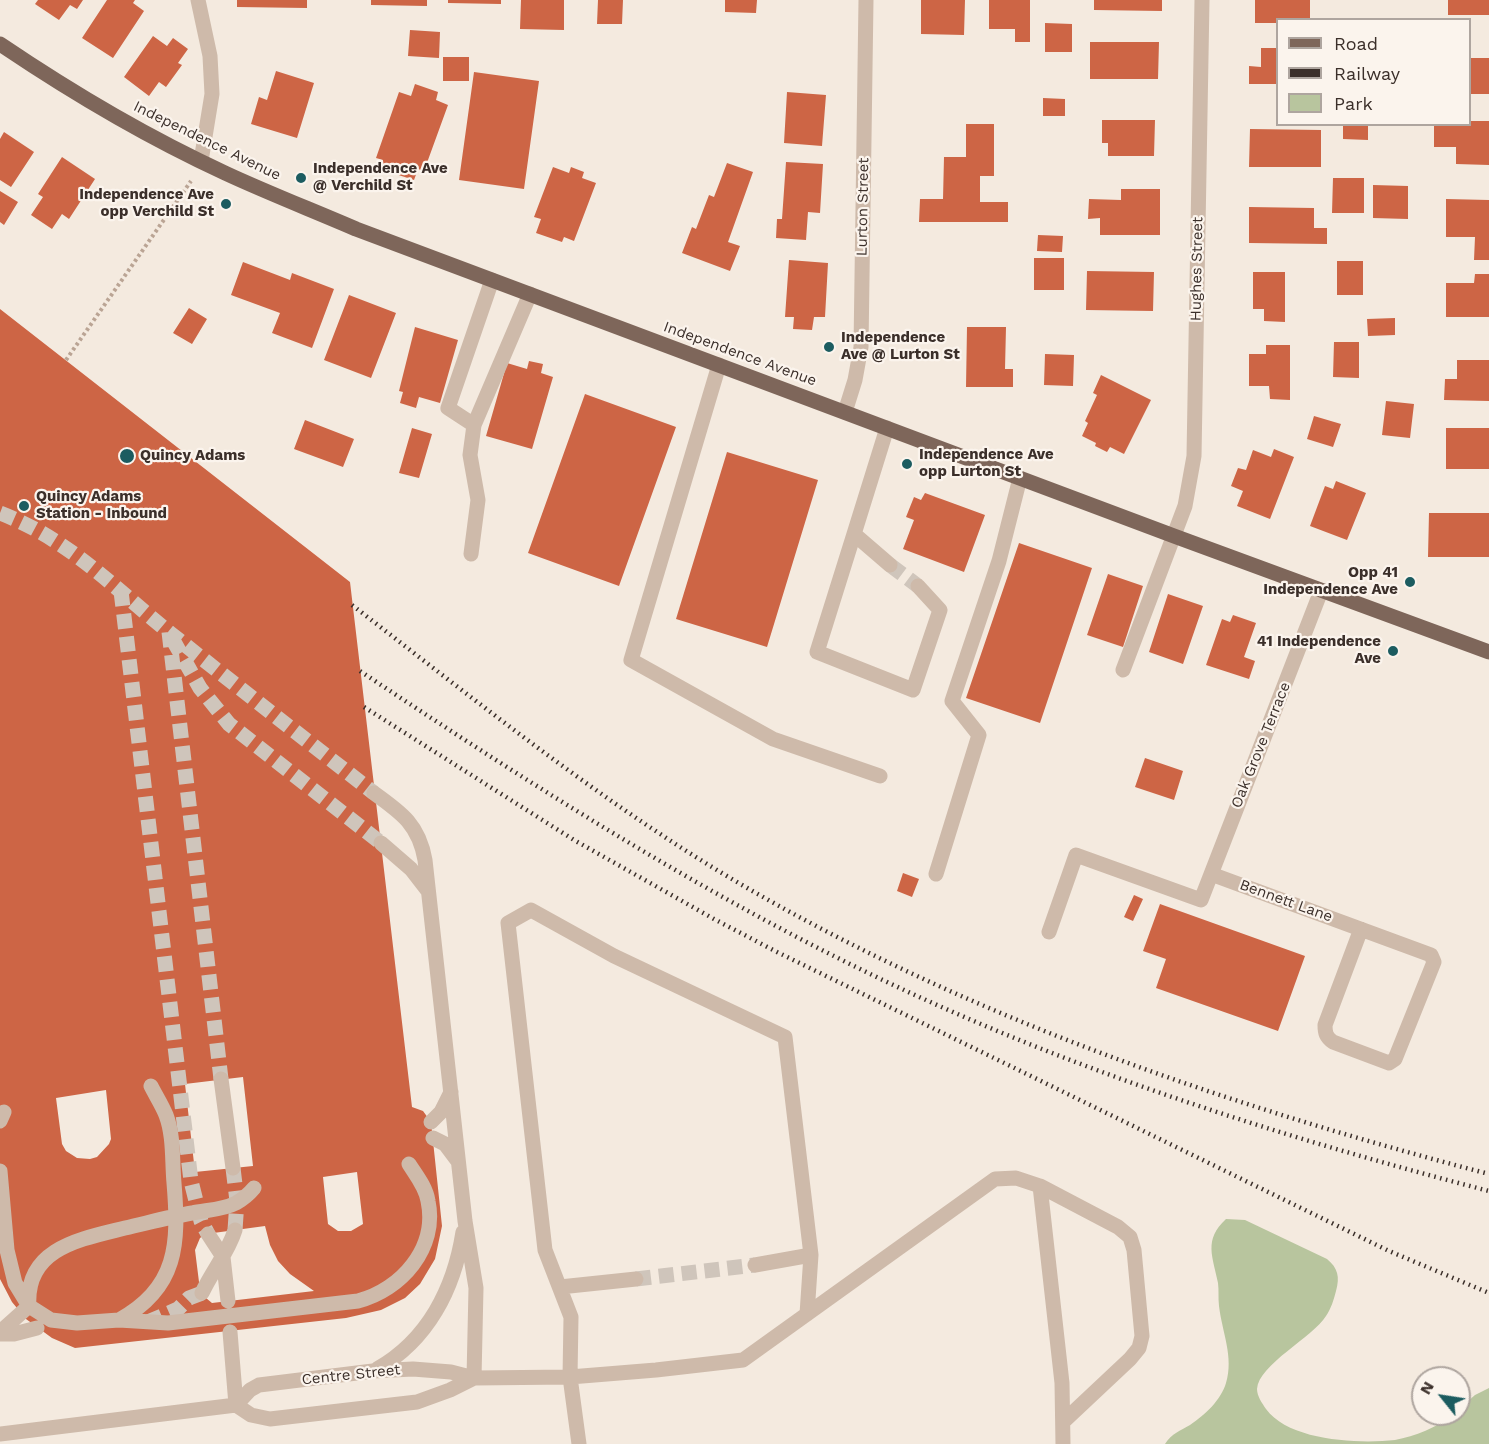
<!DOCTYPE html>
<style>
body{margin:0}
#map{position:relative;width:1489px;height:1444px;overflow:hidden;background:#f4eadf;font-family:"Work Sans",sans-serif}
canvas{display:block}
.legend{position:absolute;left:1276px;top:18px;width:195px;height:108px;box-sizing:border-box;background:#fbf4ed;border:2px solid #aea59f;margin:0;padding:8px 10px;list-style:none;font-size:18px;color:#3b2f2a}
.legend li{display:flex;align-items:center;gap:12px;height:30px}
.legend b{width:30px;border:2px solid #aea59f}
.north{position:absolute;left:1411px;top:1366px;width:60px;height:60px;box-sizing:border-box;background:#fbf4ed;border:2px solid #aea59f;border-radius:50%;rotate:300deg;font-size:16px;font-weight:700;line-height:24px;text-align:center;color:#3b2f2a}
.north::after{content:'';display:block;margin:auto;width:21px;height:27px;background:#1c5c60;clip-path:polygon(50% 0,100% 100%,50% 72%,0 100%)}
</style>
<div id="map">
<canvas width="1489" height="1444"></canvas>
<ul class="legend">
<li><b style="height:8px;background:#7e665a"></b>Road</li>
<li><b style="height:8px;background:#3b2f2a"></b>Railway</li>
<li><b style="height:16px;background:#b8c59e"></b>Park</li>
</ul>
<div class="north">N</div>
</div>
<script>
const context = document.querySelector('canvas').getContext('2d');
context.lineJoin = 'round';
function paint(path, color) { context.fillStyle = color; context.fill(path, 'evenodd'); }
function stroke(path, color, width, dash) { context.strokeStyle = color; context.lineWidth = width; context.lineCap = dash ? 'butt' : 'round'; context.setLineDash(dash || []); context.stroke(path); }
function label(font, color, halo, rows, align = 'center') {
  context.font = font + ' "Work Sans",sans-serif'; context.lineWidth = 4.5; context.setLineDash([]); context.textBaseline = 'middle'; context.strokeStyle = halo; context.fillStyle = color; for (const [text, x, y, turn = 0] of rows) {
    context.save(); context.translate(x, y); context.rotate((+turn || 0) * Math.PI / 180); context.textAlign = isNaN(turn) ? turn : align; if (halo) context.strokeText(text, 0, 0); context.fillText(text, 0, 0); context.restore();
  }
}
paint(new Path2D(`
 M1226 1219 1245 1220 1327 1259C1338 1268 1340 1277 1336 1291 1334 1299 1331 1309 1326 1316 1313 1337 1258 1365 1257 1389 1257 1396 1262 1403 1266 1409 1289 1441 1359 1444 1395 1440 1415 1436 1437 1428 1453 1414H1459V1409L1475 1395 1489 1388V1444H1165C1172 1433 1180 1431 1190 1425 1205 1415 1221 1400 1226 1383 1234 1357 1222 1332 1219 1306 1218 1298 1219 1290 1218 1283 1213 1257 1203 1240 1226 1219Z`), '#b8c59e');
paint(new Path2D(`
 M38 0H83L77 9 70 5 59 20 35 4Z
 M107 0H135L133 3 144 11 113 58 82 38Z
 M237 0H307V8L237 7Z
 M371 0H427V6L371 5Z
 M448 0H501V4L448 3Z
 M521 0H564V30L520 29Z
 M598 0H623L622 24H597Z
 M725 0H757L756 13 725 12Z
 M921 0H965L964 35 921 34Z
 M989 0H1030V42H1015V29H989Z
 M1094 0H1162V11L1094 10Z
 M1255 0H1310V20H1278V23H1255Z
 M1448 0H1489V15H1448Z
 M1045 23 1072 24V52H1045Z
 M410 30 440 32 439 58 408 56Z
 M153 36 167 46 173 38 188 49 178 63 182 65 166 87 159 82 149 96 124 77Z
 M1090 42H1159L1158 79H1090Z
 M1261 48H1278V84H1249V66L1261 67Z
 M443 57H469V81H443Z
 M1470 58H1489V94H1470Z
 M276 71 314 83 297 138 251 124 259 97 267 100Z
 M474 72 539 81 524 189 459 180Z
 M415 84 438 92 436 100 448 105 424 171 418 169 414 180 380 169 383 160 376 158 399 92 411 96Z
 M787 92 826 95 822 146 784 143Z
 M1043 98 1065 99V116H1043Z
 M1102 120H1155L1154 156H1108V143H1102Z
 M1470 121H1489V165L1456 164V147H1434V124H1470Z
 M966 124H994V176H980V202H1008V222H919L920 199H943L944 157H966Z
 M1343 124H1368V140L1343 139Z
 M1250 129 1321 130V167H1249Z
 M4 132 34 152 11 187 0 180V139Z
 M62 157 95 179 69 219 62 214 52 229 31 215 43 197 38 194Z
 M786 162 823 164 820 213 808 212 806 240 776 238 777 219H782Z
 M727 163 753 172 728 242 740 246 730 271 682 253 692 227 696 229 709 195 714 197Z
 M553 167 569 173 571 167 584 172 582 178 596 183 574 241 564 237 562 242 536 233 541 219 534 217Z
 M1333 178H1364V213H1332Z
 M1373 185 1408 186V219L1373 218Z
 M1121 189H1160V235H1100V218L1088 219 1089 199 1121 200Z
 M0 191 18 202 4 225 0 222Z
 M1446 199 1489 200V260H1474L1475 237H1446Z
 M1249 207 1314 208V228H1327V244L1249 243Z
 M1038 235 1063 236 1062 252 1037 251Z
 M1034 258H1064V290H1034Z
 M789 260 828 263 825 317H814L812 330 793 329 794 317H785Z
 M1337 261H1363V295H1337Z
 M243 262 290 280 292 273 334 289 312 348 272 333 280 313 231 295Z
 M1087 271 1154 272 1153 311 1086 310Z
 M1253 272H1285V322L1264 321V309H1253Z
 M1475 274H1489V317H1446V283H1474Z
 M349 295 396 313 371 378 324 360Z
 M189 308 207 319 192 344 173 333Z
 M0 309 350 582 412 1107 423 1111 431 1122 442 1226 435 1259 420 1284 405 1298 381 1310 346 1318 75 1348 52 1338 26 1319 12 1302 0 1279ZM243 1077 253 1166 195 1172 185 1084ZM106 1090 111 1139 109 1144 97 1157 90 1159 77 1158 66 1151 62 1144 56 1098ZM357 1172 363 1224 351 1231H338L328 1224 323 1177ZM265 1226 270 1245 278 1261 290 1274 314 1291 212 1303 206 1298 200 1290 195 1250 200 1238 206 1234Z
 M1395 318V335L1368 336 1367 319Z
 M415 327 458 340 440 403 419 397 416 408 400 403 403 392 399 391Z
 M967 327H1006L1005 369H1013V387H966Z
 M1334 342H1359V378L1333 377Z
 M1266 345H1290V400L1270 399 1269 386H1249V354H1266Z
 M1045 354 1074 355 1073 386 1044 385Z
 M1457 360H1489V401L1444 400 1445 379H1457Z
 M529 361 543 364 541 373 553 377 532 449 486 436 507 363 527 369Z
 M1101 375 1151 400 1124 454 1110 447 1107 452 1095 446 1096 443 1082 436 1088 423 1085 421 1097 395 1093 393Z
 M585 394 676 427 619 586 528 553Z
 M1386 401 1414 404 1410 438 1382 435Z
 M1314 416 1341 424 1333 447 1307 439Z
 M305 420 354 439 343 467 294 449Z
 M412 428 432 434 419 478 399 473Z
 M1446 428H1489V469H1446Z
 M1274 449 1294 457 1270 519 1237 506 1243 491 1231 486 1238 468 1246 470 1253 450 1271 457Z
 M727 452 818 480 767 647 676 619Z
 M1336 481 1366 493 1347 540 1310 526 1325 486 1333 489Z
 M925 493 985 515 964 572 903 549 914 520 906 517 914 497 921 500Z
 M1429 513H1489V557H1428Z
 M1019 543 1092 568 1040 723 966 698Z
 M1108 574 1143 586 1123 647 1087 635Z
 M1168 594 1203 606 1183 664 1149 652Z
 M1233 615 1256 623 1244 657 1255 661 1249 679 1206 665 1222 619 1230 622Z
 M1145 758 1183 771 1174 800 1135 787Z
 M903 873 919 879 912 897 897 891Z
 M1134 895 1143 899 1133 921 1124 917Z
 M1160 904 1305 956 1278 1031 1156 988 1166 959 1143 951Z`), '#cd6545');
stroke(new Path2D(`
 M0 513C70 540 113 587 170 633 238 687 306 740 374 793
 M890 565 918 586
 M121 591 191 1181 201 1221 208 1234
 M169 632 221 1079
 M173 640 200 688 229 724 381 843
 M233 1168 237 1201 235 1230
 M636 1279 755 1265
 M148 1322 178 1309 189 1298 202 1293`), '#cfc5bb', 15, [15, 8]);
stroke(new Path2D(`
 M66 360 191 181`), '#baa494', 4, [3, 3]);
stroke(new Path2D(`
 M198 0 210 56 212 94 201 161
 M492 280 448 408 474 425 530 294
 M719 365 631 660 773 739 880 776
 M845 412 855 380 861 347 866 0
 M854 534 887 428
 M471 554 478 500 470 455 474 425
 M890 565 854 534 817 652 913 690 940 610 918 586
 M1123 670 1185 506 1194 456 1202 0
 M374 793C402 813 419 825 425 860L465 1221 476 1288 474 1378
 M381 843 411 869 428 891
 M936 874 979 735 952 701 999 561 1020 478
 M1211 874 1431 955 1434 962 1395 1059 1389 1063 1333 1042C1326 1037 1325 1033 1325 1025L1361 929
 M1049 932 1076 855 1201 900 1321 591
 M221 1079 233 1168
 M0 1121 4 1112
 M431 1122 441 1112 451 1092
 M433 1138 445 1144 457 1160
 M0 1171 7 1250 15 1283 29 1306 51 1320 77 1323 119 1320 168 1323 358 1301C401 1290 438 1248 428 1201 426 1187 416 1175 409 1164
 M1040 1186 1118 1227 1130 1237 1134 1250 1142 1336 1139 1348 1130 1359 1064 1421
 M208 1234 223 1257 228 1301
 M755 1265 811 1255
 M560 1287 636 1279
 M202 1293C212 1271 228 1253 235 1230
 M119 1320C178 1288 179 1243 174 1183 172 1161 174 1136 166 1115 162 1105 156 1096 151 1086
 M0 1332 29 1306C25 1248 81 1239 125 1228 147 1223 169 1217 192 1213 206 1210 223 1210 236 1203 243 1199 249 1194 254 1188
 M230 1332 236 1405
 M0 1334H14L37 1328
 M377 1369C428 1340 454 1289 463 1232
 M236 1405 250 1390 259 1385 373 1371 413 1369 451 1372 474 1378 570 1377 656 1370 743 1360 995 1179 1016 1178 1040 1186 1062 1383 1063 1444
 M0 1434 236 1405 251 1415 270 1419 417 1402 450 1390 474 1378
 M579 1444 570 1377 571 1317 545 1250 508 923 531 910 614 956 785 1037 811 1255 807 1314`), '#cebaaa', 15);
stroke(new Path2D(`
 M0 44C71 92 147 137 225 173 268 193 312 210 356 229L1174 536 1489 652`), '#7e665a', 15);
stroke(new Path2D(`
 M352 605C483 706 612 811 756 893 984 1023 1236 1108 1489 1174
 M360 671C521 778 683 882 856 967 1057 1066 1273 1135 1489 1191
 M364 707 574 840 714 919 777 952 1389 1251 1489 1293`), '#3b2f2a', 4.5, [1.5, 4.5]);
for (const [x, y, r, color] of [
 [301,178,6,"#1c5c60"],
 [226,204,6,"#1c5c60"],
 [829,347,6,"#1c5c60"],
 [127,456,8,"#1c5c60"],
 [907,464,6,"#1c5c60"],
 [24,506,6,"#1c5c60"],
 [1410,582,6,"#1c5c60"],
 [1393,651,6,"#1c5c60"]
]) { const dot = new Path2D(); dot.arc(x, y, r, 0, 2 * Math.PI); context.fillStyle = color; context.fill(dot); stroke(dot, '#fbf4ed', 2); }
label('15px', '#3b2f2a', '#fbf4ed', [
 ["Independence Avenue",207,141,26],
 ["Lurton Street",863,207,-89],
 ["Hughes Street",1197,269,-89],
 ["Independence Avenue",740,354,20],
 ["Oak Grove Terrace",1261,745,-68],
 ["Bennett Lane",1286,901,20],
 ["Centre Street",351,1375,-6]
]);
label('bold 15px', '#3b2f2a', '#fbf4ed', [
 ["Independence Ave",313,169],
 ["@ Verchild St",313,186],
 ["Independence Ave",214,195,"right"],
 ["opp Verchild St",214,212,"right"],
 ["Independence",841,338],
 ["Ave @ Lurton St",841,355],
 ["Independence Ave",919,455],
 ["opp Lurton St",919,472],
 ["Quincy Adams",140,456],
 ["Quincy Adams",36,497],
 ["Station - Inbound",36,514],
 ["Opp 41",1398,573,"right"],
 ["Independence Ave",1398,590,"right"],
 ["41 Independence",1381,642,"right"],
 ["Ave",1381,659,"right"]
], 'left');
</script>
